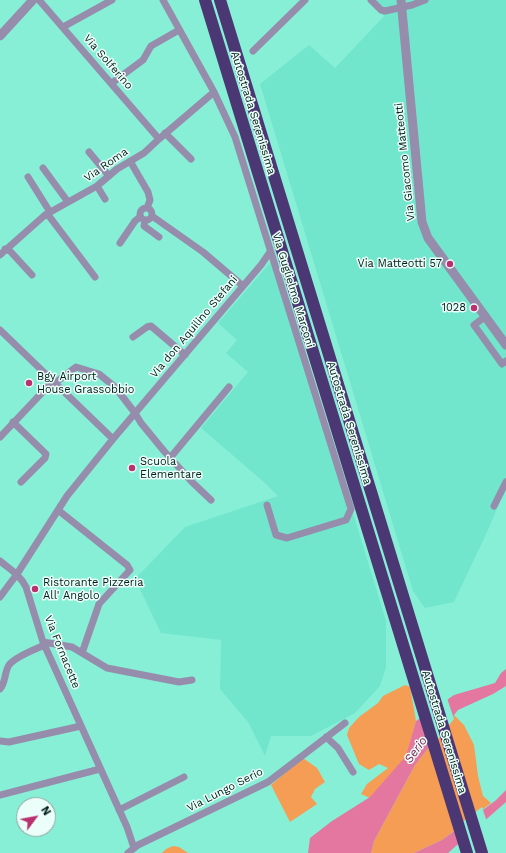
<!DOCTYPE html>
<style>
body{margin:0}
#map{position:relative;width:506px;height:853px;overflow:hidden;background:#88efd7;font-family:"Work Sans",sans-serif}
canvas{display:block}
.north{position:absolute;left:16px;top:797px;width:40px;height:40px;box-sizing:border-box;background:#ecfef9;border:1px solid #8ea49f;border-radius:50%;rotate:58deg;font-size:11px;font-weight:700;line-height:16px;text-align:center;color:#001e18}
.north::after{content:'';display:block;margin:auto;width:14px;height:18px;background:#b9316f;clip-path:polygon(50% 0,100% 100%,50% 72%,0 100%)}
</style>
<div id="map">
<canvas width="506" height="853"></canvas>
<div class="north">N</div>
</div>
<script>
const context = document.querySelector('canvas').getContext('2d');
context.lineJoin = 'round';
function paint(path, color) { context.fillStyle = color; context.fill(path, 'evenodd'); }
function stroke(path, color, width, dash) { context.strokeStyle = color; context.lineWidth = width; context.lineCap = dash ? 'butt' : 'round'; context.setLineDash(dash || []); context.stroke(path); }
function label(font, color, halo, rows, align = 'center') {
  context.font = font + ' "Work Sans",sans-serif'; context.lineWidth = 3; context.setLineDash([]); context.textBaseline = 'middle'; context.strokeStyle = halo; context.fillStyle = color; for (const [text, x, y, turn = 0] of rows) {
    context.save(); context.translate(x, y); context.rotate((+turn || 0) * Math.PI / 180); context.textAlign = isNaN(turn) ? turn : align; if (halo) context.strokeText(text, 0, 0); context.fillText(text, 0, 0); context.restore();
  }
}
paint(new Path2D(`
 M368 0H506V487L488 530 454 602 425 608 413 591 260 84 309 45 335 68 384 16Z
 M275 257 386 621V667L380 686 355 713 311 736H271L265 756 248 722 220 689 221 640 161 633 135 579 185 527 278 496 265 483 201 428 248 372 226 353 237 340 218 323Z`), '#71e6cc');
paint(new Path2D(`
 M405 685 410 687 416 721 407 756 370 798 361 794 367 784 388 768 379 764 369 770 359 764 347 735 349 728 359 717 378 703 383 696Z
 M454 715 464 725 474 745 478 776 483 796 491 803 442 840 414 853H371L374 841 415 765Z
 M303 758 317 768 325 782 315 789 311 797 317 804 290 822 271 785Z
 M173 846 179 847 188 853H162L166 849Z`), '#f59c55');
paint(new Path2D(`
 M506 669V686L493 694 458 710 415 765 374 841 371 853H308L310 838 332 821 370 797 406 756 416 721 454 695 495 683 501 673Z
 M506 790V802L448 853H414L442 840 495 801Z`), '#e477a0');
paint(new Path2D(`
 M447 698 454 719 430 749 420 717Z
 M482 807 487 822 460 845 454 828Z`), '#88efd7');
stroke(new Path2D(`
 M39 0 159 139
 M163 0 214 92 235 137 351 509 346 520 287 538 276 535 267 505
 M371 0 381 10 385 11 412 5 425 0
 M63 27 112 0
 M253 51 305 0
 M112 83 143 60 151 46 179 30
 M165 133 191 159
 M89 152 109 176
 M130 161 148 192 150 200 147 208
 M43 168 68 202
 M28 177 50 212
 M97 186 105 199
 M140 214a6 6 0 1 1 12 0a6 6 0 1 1-12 0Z
 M45 215 49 216 95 277
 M152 216 203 252 243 286
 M145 220 144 226 159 237
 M120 243 135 221 140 217
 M5 249 10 251 32 275
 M0 255 45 215 97 186 117 169 144 153 159 139 214 92
 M486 316 474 325 502 364 506 361
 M0 330 113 439
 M133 337 147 327 151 326 185 355
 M55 383 76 367 99 374 115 387 135 413 141 423 164 451 192 482 211 500
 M13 422 46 454 45 458 21 482
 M0 437 53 381
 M170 458 229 387
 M494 506 506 482
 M58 510 127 565 130 570 99 604 82 653
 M0 561C10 569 20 575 26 587L43 642 127 827 134 848
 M0 597 17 574 67 496 113 439 261 265 270 252
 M43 642 72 647 107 668 179 682 192 680
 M0 689C6 682 4 673 9 665 15 657 35 649 45 645
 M326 737 338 748 353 772
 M0 741 9 742 81 726
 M0 795 100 769
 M119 810 184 777
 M128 853 138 845 268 782 345 723`), '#968dac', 7);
stroke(new Path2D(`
 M401 0 422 222 428 238 506 345
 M0 36 33 0`), '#968dac', 9);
stroke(new Path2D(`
 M205 0 467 853
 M220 0 482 853`), '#4c3775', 12);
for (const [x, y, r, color] of [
 [450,264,4,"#b9316f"],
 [474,308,4,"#b9316f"],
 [29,383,4,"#b9316f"],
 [132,468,4,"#b9316f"],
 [35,589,4,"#b9316f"]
]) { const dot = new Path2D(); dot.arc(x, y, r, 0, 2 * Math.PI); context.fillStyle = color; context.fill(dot); stroke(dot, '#ecfef9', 1.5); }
label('11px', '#001e18', '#ecfef9', [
 ["Via Solferino",108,62,49],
 ["Autostrada Serenissima",253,113,73],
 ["Via Giacomo Matteotti",405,162,-96],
 ["Via Roma",106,165,-35],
 ["Via Guglielmo Marconi",293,290,73],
 ["Via don Aquilino Stefani",194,327,-50],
 ["Autostrada Serenissima",349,423,73],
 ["Via Fornacette",62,652,68],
 ["Autostrada Serenissima",444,732,73],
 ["Via Lungo Serio",225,790,-27]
]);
label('11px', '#001e18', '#ecfef9', [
 ["Via Matteotti 57",442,264,"right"],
 ["1028",466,308,"right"],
 ["Bgy Airport",37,377],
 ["House Grassobbio",37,390],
 ["Scuola",140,462],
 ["Elementare",140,475],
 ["Ristorante Pizzeria",43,583],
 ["All' Angolo",43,596]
], 'left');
label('italic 12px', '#7e1c49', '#ecfef9', [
 ["Serio",416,750,-54]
]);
</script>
